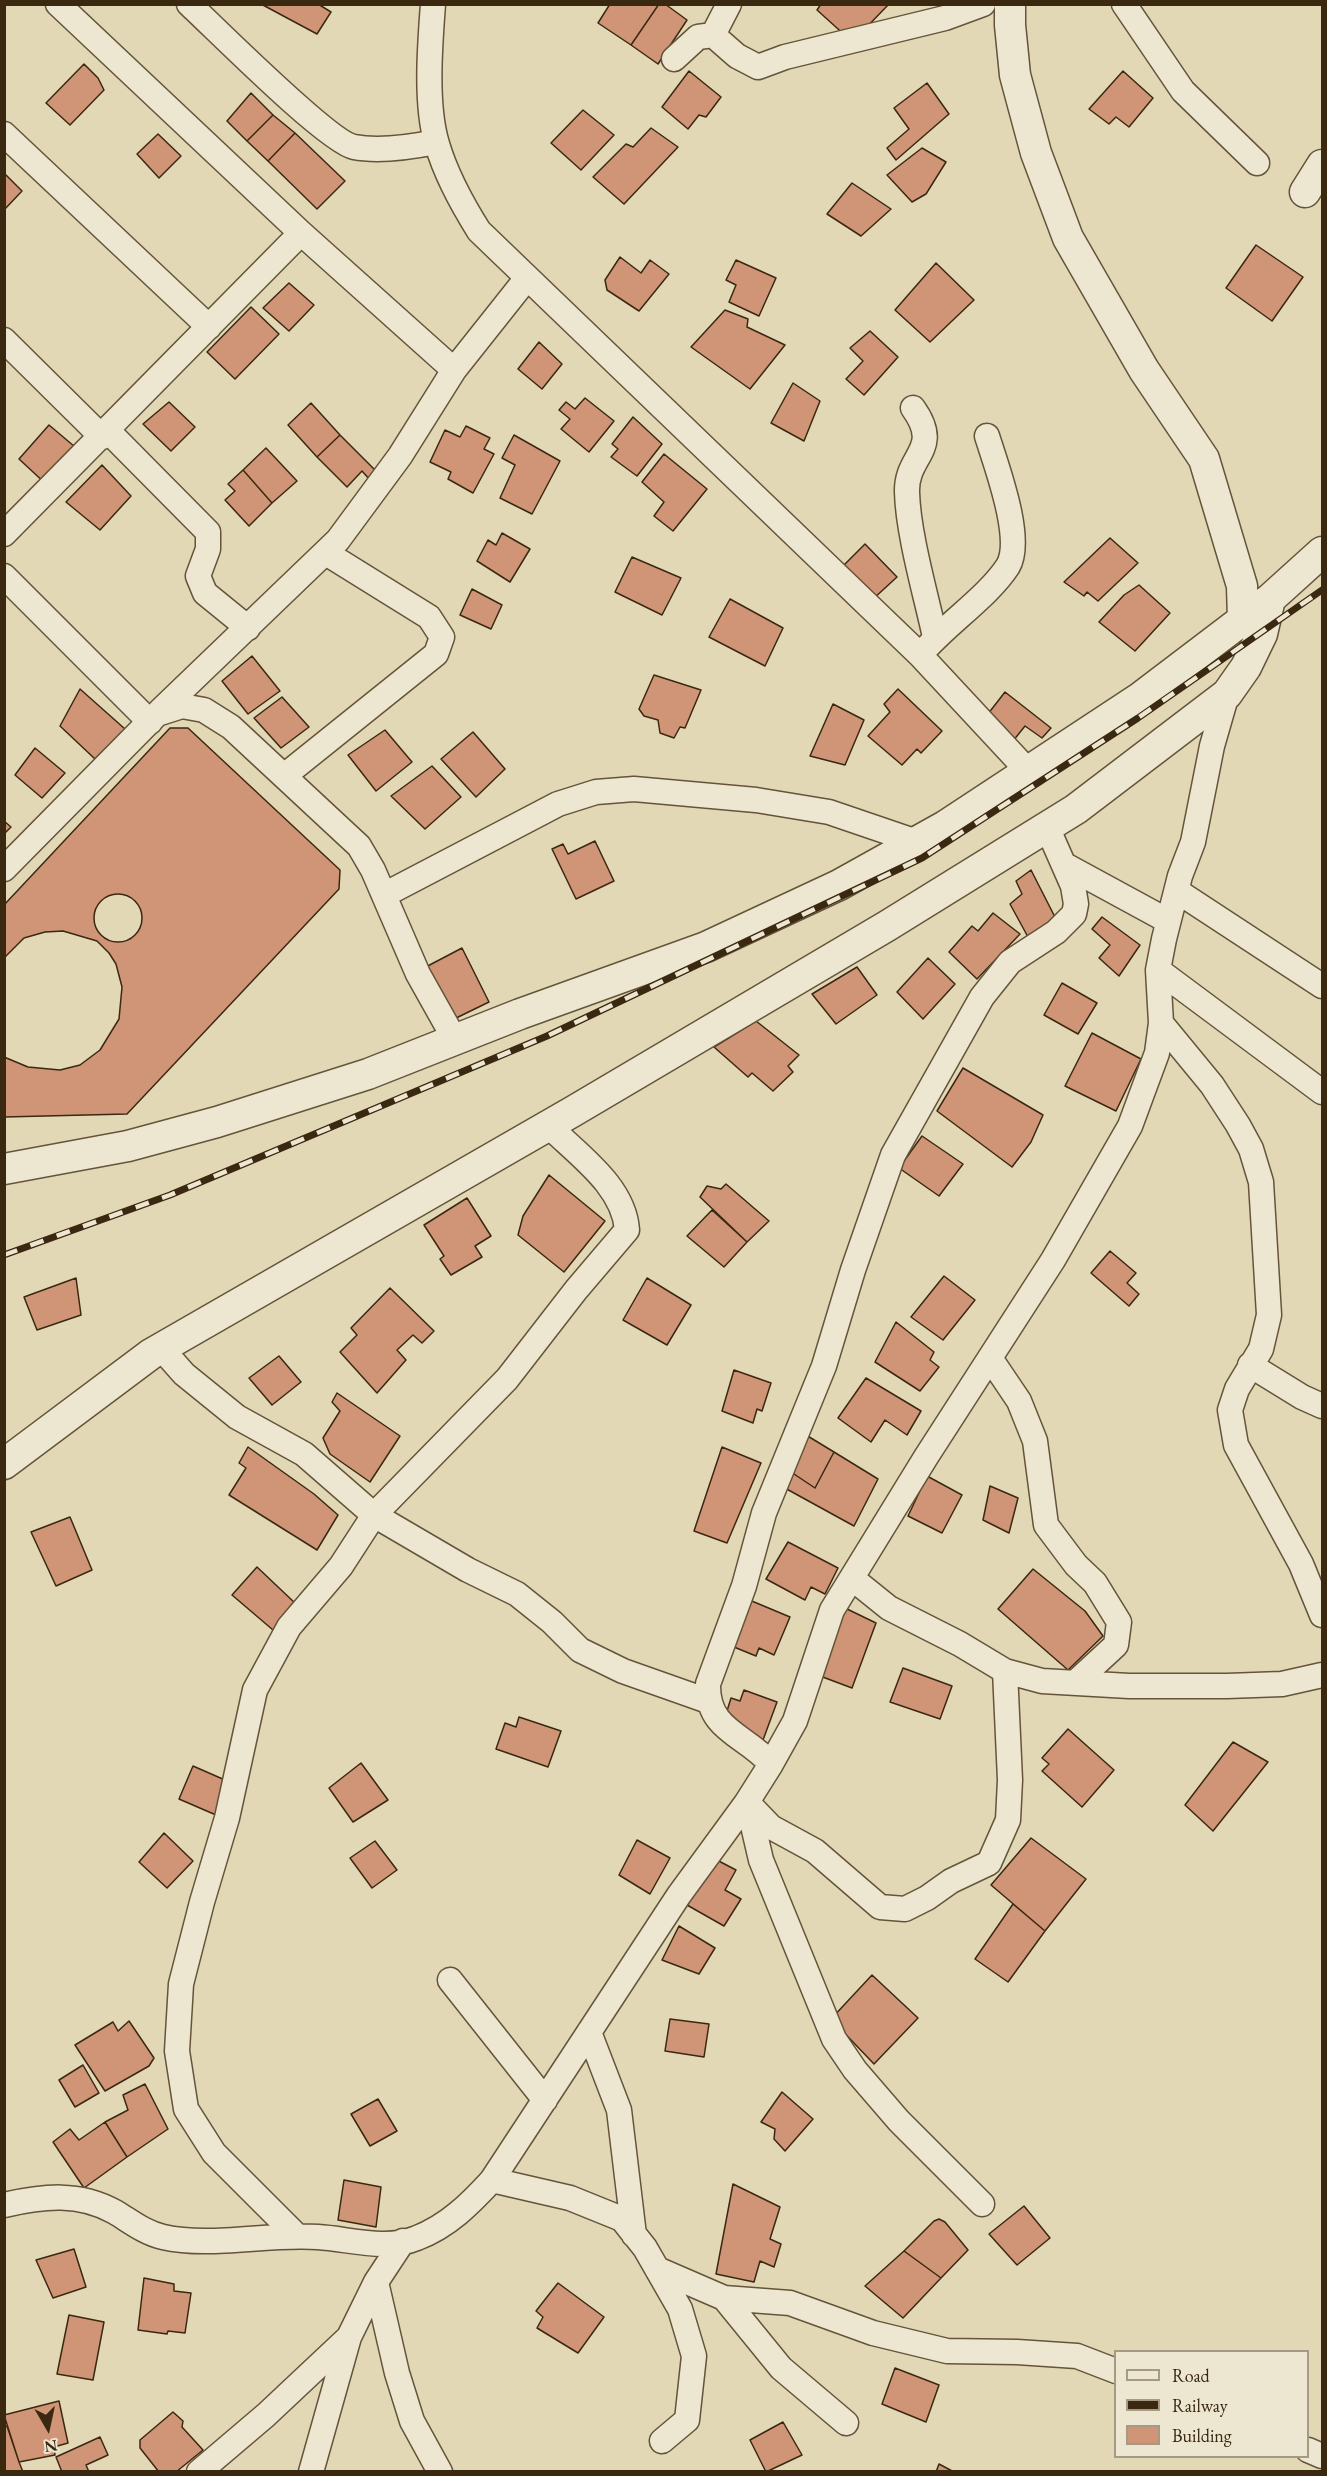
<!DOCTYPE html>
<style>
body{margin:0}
#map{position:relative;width:1327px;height:2476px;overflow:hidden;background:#e3d8b6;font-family:"EB Garamond",serif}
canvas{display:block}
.frame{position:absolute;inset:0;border:6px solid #3a2811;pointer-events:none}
.legend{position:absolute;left:1114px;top:2350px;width:195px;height:108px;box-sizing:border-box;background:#ede6d0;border:2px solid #a59a84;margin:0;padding:8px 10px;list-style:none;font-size:18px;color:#3a2811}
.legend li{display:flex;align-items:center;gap:12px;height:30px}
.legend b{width:30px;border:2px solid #a59a84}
.north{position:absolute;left:18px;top:2398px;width:60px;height:60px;-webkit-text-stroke:4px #ede6d0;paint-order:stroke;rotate:171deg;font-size:16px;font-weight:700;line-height:24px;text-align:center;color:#3a2811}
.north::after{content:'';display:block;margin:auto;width:21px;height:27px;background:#3a2811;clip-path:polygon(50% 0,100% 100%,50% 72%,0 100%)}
</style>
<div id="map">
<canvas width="1327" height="2476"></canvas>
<div class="frame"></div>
<ul class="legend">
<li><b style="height:8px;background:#ede6d0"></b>Road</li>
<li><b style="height:8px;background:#3a2811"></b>Railway</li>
<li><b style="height:16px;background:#d09576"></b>Building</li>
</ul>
<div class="north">N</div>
</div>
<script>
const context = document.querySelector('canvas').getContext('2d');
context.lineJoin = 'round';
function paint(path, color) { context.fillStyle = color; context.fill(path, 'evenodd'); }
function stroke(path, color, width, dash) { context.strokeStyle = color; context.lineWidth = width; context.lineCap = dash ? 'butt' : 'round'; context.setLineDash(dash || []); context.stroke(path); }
const building = new Path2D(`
 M318 4 331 12 317 34 261 4Z
 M610 4H659L631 45 598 23Z
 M659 4H665L687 20 658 64 631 45Z
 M821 4H889L859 35 848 38 817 10Z
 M84 64 98 78 104 90 70 125 46 103Z
 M689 71 721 97 706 117 699 115 688 129 662 107Z
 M1123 71 1153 98 1129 127 1116 117 1109 124 1089 109Z
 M927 83 949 114 896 160 887 148 909 129 894 108Z
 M251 93 273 115 247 141 227 121Z
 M583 110 614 135 581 170 551 143Z
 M273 115 295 133 268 161 247 141Z
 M651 128 678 147 624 204 593 177 626 144 633 147Z
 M295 133 345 181 317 209 268 161Z
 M158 134 181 156 159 178 137 154Z
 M922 148 946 162 926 194 912 202 887 175Z
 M4 173 22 191 4 210Z
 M852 183 891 209 861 236 827 214Z
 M1256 245 1303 277 1272 321 1226 288Z
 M620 257 641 273 650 260 669 274 639 311 607 290 605 280Z
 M736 260 776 278 759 316 729 302 736 285 726 280Z
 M936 263 974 300 930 342 895 310Z
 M289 283 314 305 289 331 263 308Z
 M251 307 279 334 235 379 207 352Z
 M725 310 748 319 747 327 785 345 750 389 691 347Z
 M870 331 898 357 864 395 846 379 863 361 850 348Z
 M539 342 562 364 542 389 518 369Z
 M793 383 820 401 804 441 771 423Z
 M585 398 614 421 589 452 561 429 570 419 559 410 566 402 575 409Z
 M169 402 195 427 171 451 143 424Z
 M311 403 340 435 317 457 288 425Z
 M633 417 662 444 637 476 611 457 618 449 612 444Z
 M49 425 81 452 47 485 19 459Z
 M466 426 490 438 484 449 494 454 473 493 448 479 451 472 430 462 445 430 460 437Z
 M340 435 377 472 370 480 362 471 347 487 317 457Z
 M514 435 560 461 532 514 500 498 515 465 502 458Z
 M266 448 297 481 272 503 243 470Z
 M664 454 707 489 673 531 654 516 664 502 642 482Z
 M102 465 131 496 100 530 66 502Z
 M243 470 272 503 249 526 225 500 235 491 228 484Z
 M502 533 530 549 510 582 477 561 488 540 496 545Z
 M1110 538 1138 563 1098 601 1087 592 1084 596 1064 582Z
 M865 544 897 577 872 600 841 568Z
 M632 557 681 578 662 615 615 592Z
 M1139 585 1170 613 1135 651 1099 622 1124 595Z
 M472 589 502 605 491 629 460 615Z
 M730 599 783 628 765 666 709 637Z
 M252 656 280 691 248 714 222 681Z
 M654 675 701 690 685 728 680 727 674 738 660 733 658 720 644 716 639 709Z
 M80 689 125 729 95 759 60 726Z
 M898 689 942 731 921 753 917 749 902 765 868 736 890 712 884 704Z
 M1005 692 1051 728 1042 738 1025 726 1013 741 984 719Z
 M282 697 309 727 281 748 254 718Z
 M833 704 864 720 845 765 810 756Z
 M170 728H188L340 870 339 889 127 1114 4 1117V905Z
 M385 730 412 762 376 791 348 755Z
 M473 732 505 769 476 797 441 759Z
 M35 748 65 773 42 798 15 775Z
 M432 766 461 797 425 829 391 796Z
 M4 821 11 827 4 834Z
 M595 841 614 881 576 899 552 849 563 844 568 854Z
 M1031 870 1058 923 1028 937 1010 904 1022 894 1016 881Z
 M94 918a24 24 0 1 1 48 0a24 24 0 1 1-48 0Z
 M993 913 1020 934 977 979 949 952 972 926 978 931Z
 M1102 917 1140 945 1119 976 1099 958 1110 945 1092 929Z
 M63 931 97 941 109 953 116 964 122 987 119 1019 100 1050 80 1065 60 1070 28 1067 4 1057V958L24 938 45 932Z
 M462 948 489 1002 450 1021 422 969Z
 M928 958 955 984 923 1019 897 992Z
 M857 967 877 995 836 1024 812 994Z
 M1062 983 1097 1003 1078 1034 1044 1015Z
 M756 1021 799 1055 788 1066 793 1072 773 1091 752 1073 748 1077 714 1047Z
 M1092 1033 1141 1059 1116 1111 1065 1086Z
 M963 1068 1043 1115 1031 1142 1012 1167 937 1111Z
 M922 1136 963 1164 939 1196 899 1168Z
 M549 1175 605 1221 564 1272 518 1235 523 1216Z
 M726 1184 769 1221 747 1242 700 1197 707 1186 721 1189Z
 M467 1198 491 1236 475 1246 482 1257 451 1275 440 1259 444 1256 424 1225Z
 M712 1210 747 1242 724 1267 687 1236Z
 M1110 1251 1136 1273 1127 1283 1139 1294 1129 1306 1091 1273Z
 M944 1276 975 1300 943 1340 911 1317Z
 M76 1278 81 1315 37 1330 24 1297Z
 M647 1278 691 1305 667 1345 623 1320Z
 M390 1288 434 1331 422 1343 413 1335 397 1350 406 1360 377 1393 340 1352 357 1335 351 1328Z
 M896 1322 934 1352 930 1360 939 1367 920 1391 875 1362Z
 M279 1356 301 1382 272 1405 249 1378Z
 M734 1370 771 1383 762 1411 757 1409 753 1423 722 1411Z
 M866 1378 921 1411 907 1435 885 1420 871 1442 838 1418Z
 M337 1393 400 1436 370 1482 330 1454 323 1438 340 1411 332 1402Z
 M806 1435 834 1452 815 1488 791 1472Z
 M248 1447 314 1494 338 1515 317 1550 229 1495 246 1468 239 1463Z
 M722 1447 761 1463 727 1543 694 1531Z
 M834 1452 878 1479 854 1526 783 1487 791 1472 815 1488Z
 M927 1476 962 1495 942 1533 908 1516Z
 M990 1486 1018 1498 1009 1533 983 1520Z
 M70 1517 92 1570 56 1586 31 1532Z
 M788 1542 838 1568 825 1594 811 1587 805 1600 766 1579Z
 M257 1567 296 1604 273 1630 232 1595Z
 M1033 1569 1085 1611 1103 1636 1068 1670 998 1609Z
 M747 1599 790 1617 774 1655 759 1648 756 1656 729 1645Z
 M845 1608 876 1623 852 1688 820 1676Z
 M903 1668 952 1686 940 1719 890 1702Z
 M744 1690 777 1702 763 1740 723 1724 731 1698 740 1701Z
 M519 1717 561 1731 548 1767 496 1749 505 1723 516 1727Z
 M1068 1729 1114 1770 1082 1807 1042 1771 1049 1764 1042 1758Z
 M1233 1742 1268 1762 1213 1831 1185 1805Z
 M361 1763 388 1800 353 1822 329 1788Z
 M193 1766 225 1780 216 1815 179 1799Z
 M164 1833 193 1861 167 1888 139 1862Z
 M1031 1838 1086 1879 1045 1931 991 1885Z
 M637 1840 670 1858 650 1894 619 1875Z
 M375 1841 397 1870 372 1888 350 1858Z
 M713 1858 736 1870 725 1890 741 1899 724 1926 687 1905Z
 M1013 1904 1045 1931 1008 1982 975 1959Z
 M679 1926 715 1948 699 1974 662 1960Z
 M872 1975 918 2018 874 2064 831 2019Z
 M670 2019 709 2024 704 2057 665 2051Z
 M129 2021 154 2058 149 2066 105 2091 75 2045 113 2022 118 2031Z
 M83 2065 99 2093 75 2107 59 2080Z
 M145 2084 168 2129 127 2157 105 2122 128 2110 123 2095Z
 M782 2092 813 2119 785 2151 774 2139 775 2129 761 2122Z
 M378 2099 397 2131 370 2146 351 2114Z
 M105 2122 127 2157 84 2188 53 2142 70 2129 79 2140Z
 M344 2180 381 2187 376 2227 338 2220Z
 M733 2184 780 2207 770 2239 781 2244 774 2267 760 2261 754 2282 716 2274Z
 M1024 2206 1050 2238 1017 2265 989 2234Z
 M939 2219 945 2222 968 2250 941 2278 904 2251 934 2221Z
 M74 2249 86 2287 53 2298 36 2260Z
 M904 2251 941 2278 903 2318 865 2286Z
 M144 2278 174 2284V2291L191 2293 185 2333 168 2331 167 2334 138 2330Z
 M558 2283 604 2317 578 2353 537 2328 543 2317 536 2311Z
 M69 2315 104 2322 93 2380 57 2374Z
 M895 2368 939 2385 926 2422 882 2404Z
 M59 2401 68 2443 54 2447 55 2455 19 2462 4 2415Z
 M173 2412 183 2421 182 2427 203 2450 176 2472H159L140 2448V2440Z
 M783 2422 802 2455 766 2472 750 2440Z
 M7 2426 19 2462 23 2472H4V2427Z
 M100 2437 108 2455 86 2465 89 2472H62L56 2457Z
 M939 2464 954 2472H936Z`);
paint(building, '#d09576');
stroke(building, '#3a2811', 1.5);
const minor = new Path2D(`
 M58 4 301 233 454 370
 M189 4C216 29 328 142 354 147 380 152 411 147 436 142
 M433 4C430 44 425 105 437 144 446 175 462 204 479 231L920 655 1028 771
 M1124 4 1183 91 1257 163
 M713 35 729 4
 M674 59 698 37 713 35 737 56 758 67 785 57 945 18 983 4
 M4 134 209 327
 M4 340 102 437
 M913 408C943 450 906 454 907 492 908 534 926 595 935 637
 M108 431 208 532V549L198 576 205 593 248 628
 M4 534 301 233
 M4 576 150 722
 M920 655C945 625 988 597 1008 566 1024 539 996 465 987 436
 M160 711 338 540 400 456 454 370 527 278
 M284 776 436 654 442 637 429 617 326 553
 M1065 865 1168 921
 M4 869 157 714 182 706 204 710 231 727 359 846 373 870 418 974 455 1040
 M1177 891 1322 986
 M384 895 558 804 596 792 634 789 756 800 829 812 917 842
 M1158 970 1322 1092
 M1161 1023 1212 1085 1238 1125 1251 1149 1261 1182 1269 1315 1261 1349 1237 1389 1230 1410 1236 1445 1301 1564 1322 1615
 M161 1348 184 1374 237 1417 304 1454 374 1515 468 1570 517 1594 552 1622 580 1650 623 1671 708 1701
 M990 1358 1019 1401 1035 1441 1046 1525 1076 1565 1095 1583 1119 1622 1116 1645 1077 1681
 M1250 1365 1302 1397 1322 1406
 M853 1579 889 1608 960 1644 1005 1671 1042 1681 1129 1686H1227L1282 1684 1322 1675
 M771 1764C745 1734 707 1731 708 1684L744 1586 764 1513 824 1366 853 1270 893 1155 982 997 1010 962 1056 932 1074 914 1076 904 1073 886 1047 827
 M747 1802 771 1827 815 1851 880 1907 905 1909 927 1898 951 1881 989 1863 1008 1820 1010 1780 1005 1671
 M748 1804 761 1860 834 2039 855 2070 899 2121 982 2204
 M450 1980 545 2100
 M589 2032 619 2110 634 2235
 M492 2180 570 2198 622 2219 645 2248 680 2309 694 2356 687 2420 662 2441
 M4 2205C44 2196 79 2192 115 2212 130 2221 145 2233 163 2237 211 2248 268 2233 318 2237 350 2239 386 2251 417 2238 448 2226 470 2204 492 2180L679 1895 747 1802 771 1764 795 1721 832 1610 926 1457 1053 1260 1130 1126 1157 1053 1161 1023 1158 970 1164 939 1180 876 1193 842 1212 746 1227 694
 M297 2236 214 2153 186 2109 177 2051 181 1984 202 1902 227 1818 255 1690 289 1627 341 1566 374 1515 507 1379 576 1290 627 1230C624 1186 578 1155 549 1126
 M657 2269 724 2298 781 2368 846 2423
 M376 2282 397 2373 412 2421 440 2472
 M724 2298 790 2303 873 2333 947 2351 1017 2352 1077 2356 1116 2371
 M1308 2450 1322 2456
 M199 2472 266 2415 349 2337
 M311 2472 349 2337 376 2282 403 2241`);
const tertiary = new Path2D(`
 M1010 4V25L1015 75 1036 153 1068 238 1144 370 1204 459 1242 586 1243 620
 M1305 192 1322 165
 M4 1169 128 1146 217 1122 368 1074 520 1014 706 947 839 885 945 826 1141 697 1270 599 1322 552
 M4 1464 151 1354 572 1112 887 926 1076 809 1227 694 1246 667 1262 634 1270 599`);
stroke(minor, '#64543a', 27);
stroke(tertiary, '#64543a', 33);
stroke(minor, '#ede6d0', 24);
stroke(tertiary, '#ede6d0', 30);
const rail = new Path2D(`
 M4 1255 170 1195 547 1036 922 858 1138 718 1322 590`);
stroke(rail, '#3a2811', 7);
stroke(rail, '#ede6d0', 4.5, [14]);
</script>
